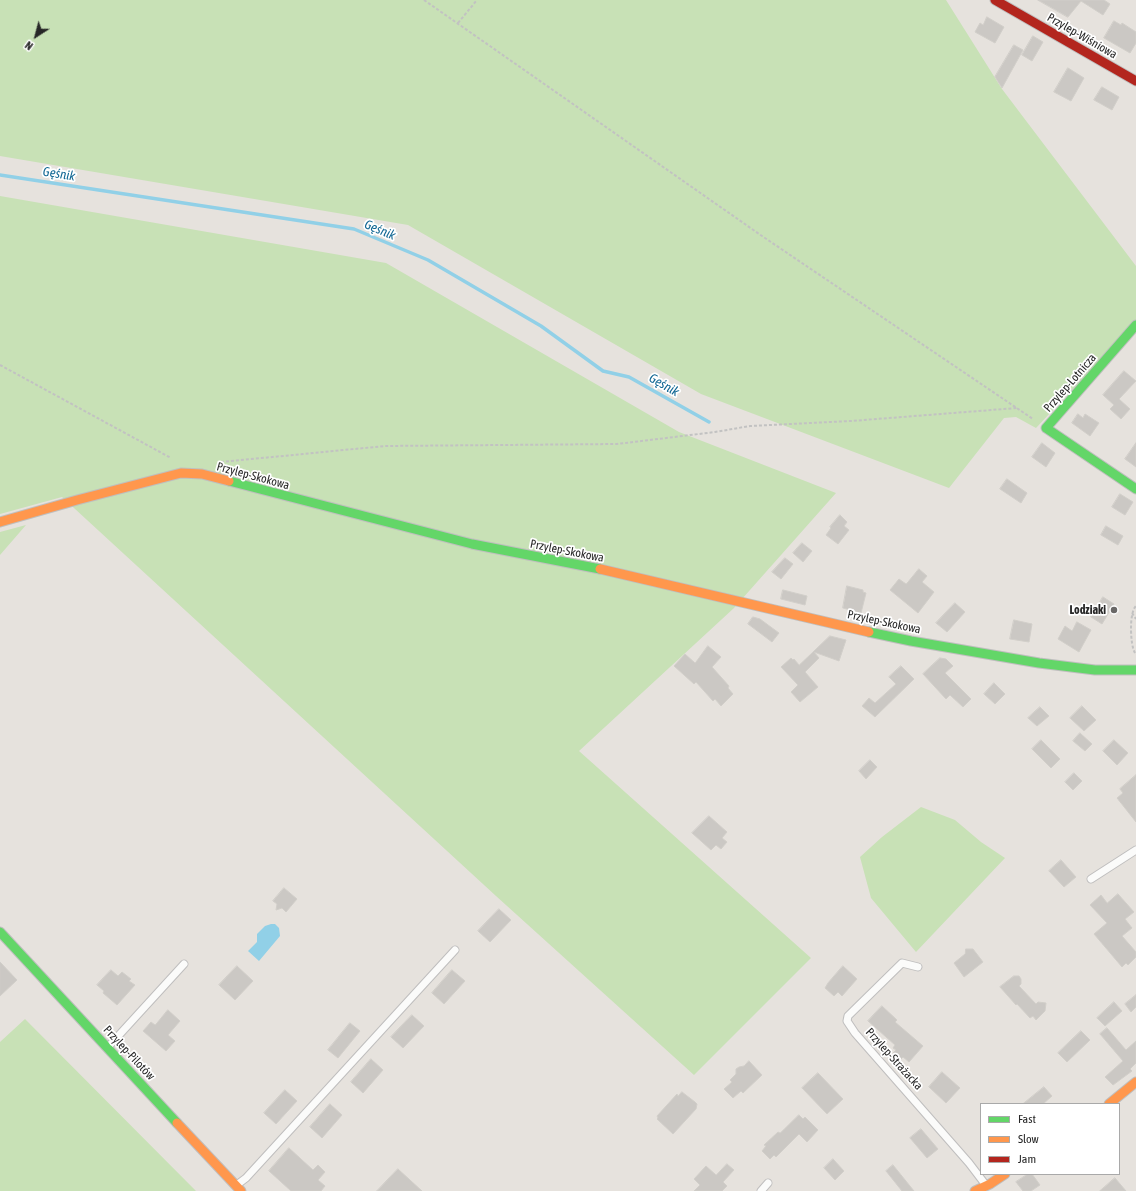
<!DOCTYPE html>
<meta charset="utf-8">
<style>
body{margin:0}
#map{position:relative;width:1136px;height:1191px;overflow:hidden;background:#e6e2dd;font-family:"Asap Condensed",sans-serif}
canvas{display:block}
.legend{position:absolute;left:980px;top:1103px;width:140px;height:72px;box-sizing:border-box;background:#fff;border:1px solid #a9a9a9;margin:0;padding:5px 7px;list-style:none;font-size:12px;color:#272727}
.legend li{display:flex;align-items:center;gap:8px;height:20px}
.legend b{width:20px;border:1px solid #a9a9a9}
.north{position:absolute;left:16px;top:16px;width:40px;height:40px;-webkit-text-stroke:3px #fff;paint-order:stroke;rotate:216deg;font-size:11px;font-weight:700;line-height:16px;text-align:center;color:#272727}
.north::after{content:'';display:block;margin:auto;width:14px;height:18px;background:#272727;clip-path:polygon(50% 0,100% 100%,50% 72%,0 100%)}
</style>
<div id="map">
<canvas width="1136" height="1191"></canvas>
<ul class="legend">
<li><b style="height:5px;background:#63d668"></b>Fast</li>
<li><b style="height:5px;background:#ff974d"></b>Slow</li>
<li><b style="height:5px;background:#b3261e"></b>Jam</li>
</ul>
<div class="north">N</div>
</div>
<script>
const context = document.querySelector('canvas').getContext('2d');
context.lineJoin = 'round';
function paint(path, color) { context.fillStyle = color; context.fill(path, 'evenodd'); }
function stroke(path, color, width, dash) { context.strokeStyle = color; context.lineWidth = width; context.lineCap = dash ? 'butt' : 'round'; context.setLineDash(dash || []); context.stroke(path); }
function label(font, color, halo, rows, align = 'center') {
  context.font = font + ' "Asap Condensed",sans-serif'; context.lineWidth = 3.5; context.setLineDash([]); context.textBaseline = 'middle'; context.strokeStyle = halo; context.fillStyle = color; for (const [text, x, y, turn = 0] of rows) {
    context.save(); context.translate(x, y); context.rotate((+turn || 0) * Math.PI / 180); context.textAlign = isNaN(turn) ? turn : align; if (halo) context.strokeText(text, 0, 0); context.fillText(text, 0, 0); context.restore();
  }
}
paint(new Path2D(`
 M0 0H946L1002 89 1136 266V322L1036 428 1016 417 1004 418 949 488 701 394 408 225 0 156Z
 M0 196 386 263 679 432 836 493 734 608 579 751 811 958 694 1075 496 896 62 497 0 514Z
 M26 525 0 555V532Z
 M921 807 955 820 981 842 1005 858 916 952 871 898 860 857 882 837Z
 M25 1019 196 1191H0V1042Z`), '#c8e1b6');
paint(new Path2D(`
 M271 924H275L279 928 280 936 259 961 248 951 257 942V934L265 926Z`), '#91d0e7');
stroke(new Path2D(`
 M0 175 354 229 428 260 541 326 603 371 629 377 709 422`), '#91d0e7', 3.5);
const building = new Path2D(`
 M1038 0H1104L1110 4 1103 15 1081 1 1068 17Z
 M987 17 1004 27 995 43 975 32 980 23 983 25Z
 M1114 21 1121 25 1122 23 1136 32V43L1130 53 1104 38Z
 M1033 36 1043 42 1032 61 1022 55Z
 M1014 45 1023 50 1002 88 995 77Z
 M1068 68 1084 78 1071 101 1054 92Z
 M1102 87 1119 97 1112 110 1094 100Z
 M1124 371 1136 381 1119 399 1130 409 1121 419 1110 409 1114 405 1103 395Z
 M1078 414 1083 418 1085 414 1099 423 1090 436 1072 423Z
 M1042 443 1055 453 1046 467 1032 457Z
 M1136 443V467L1125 459Z
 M1007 479 1027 493 1021 503 1000 489Z
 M1120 494 1133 502 1125 515 1112 507Z
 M840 515 847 522 844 526 849 530 838 544 826 535 831 528 830 527Z
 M1106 526 1123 536 1118 545 1101 535Z
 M802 543 812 551 803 562 793 553Z
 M785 558 793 564 781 579 772 572Z
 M919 569 927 576 922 582 934 592 918 613 890 590 899 579 906 584Z
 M847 586 863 590V592L866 593 861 613 843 608Z
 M783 590 807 596 805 605 781 599Z
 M1103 597 1114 604 1102 624 1091 617Z
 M955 603 965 612 947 632 936 623Z
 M753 617 760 619 779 633 772 642 748 624Z
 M1014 620 1032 624 1029 642 1010 639Z
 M1077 622 1091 630 1079 652 1058 639 1065 626 1072 631Z
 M830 636 846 640 839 661 814 652 819 658 805 672 818 687 800 702 791 692 798 685 781 667 791 658 793 660 794 659 799 665Z
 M708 646 721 657 712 667 729 686 728 688 733 694 721 706 715 699 713 701 696 682 694 684 674 666 685 654 695 663Z
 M940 658 946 659 953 666 945 673 971 699 963 707 950 695 946 699 923 674Z
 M901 666 914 679 875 717 862 706 869 698 875 703 896 684 889 677Z
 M994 683 1005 694 995 704 984 694Z
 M1082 706 1096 720 1084 731 1070 718Z
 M1040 707 1049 716 1037 726 1028 718Z
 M1080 733 1092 744 1085 751 1073 741Z
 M1041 740 1060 759 1051 768 1032 749Z
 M1114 740 1128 753 1117 765 1103 751Z
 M870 760 877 767 866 779 859 771Z
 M1074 773 1082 781 1073 790 1065 782Z
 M1136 775V822L1117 798 1123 793 1120 789Z
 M709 816 727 832 722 838 727 842 721 849 716 845 711 850 692 833Z
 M1061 860 1076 877 1064 887 1049 871Z
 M284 888 297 899 286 912 282 908 276 910 277 904 273 901Z
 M1118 894 1134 912 1125 919 1132 928 1122 936 1136 952V957L1128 965 1126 963 1122 967 1094 934 1107 923 1090 905 1101 895 1107 903Z
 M499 909 511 920 490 942 478 931Z
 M966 949H973L983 962 964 977 954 963 965 954Z
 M0 962 17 980 0 996Z
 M237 966 253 981 235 1000 219 985Z
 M843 966 857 979 842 996 838 992 834 996 825 988 828 983Z
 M111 970 118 976 122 972 131 979 129 981 135 985 117 1005 103 993 104 991 97 985Z
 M452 970 465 981 444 1004 432 993Z
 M1014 976H1019L1021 979V984L1019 986 1036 1004 1038 1002 1046 1003 1045 1011 1036 1020 1033 1016 1030 1018 1017 1004 1016 1005 1000 987Z
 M1136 995V1007L1131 1012 1125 1004Z
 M1114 1002 1122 1011 1105 1026 1097 1018Z
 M882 1006 897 1020 895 1022 923 1046 909 1062 903 1057 901 1059 893 1053 896 1050 893 1048 895 1045 868 1021Z
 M168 1010 180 1021 168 1035 175 1041 166 1051 143 1031 151 1022 155 1025Z
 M412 1015 424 1026 403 1048 391 1037Z
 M350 1023 360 1031 338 1058 328 1050Z
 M1107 1028 1126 1050 1136 1041V1063L1130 1069 1132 1071 1113 1085 1105 1077 1123 1061 1100 1034Z
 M1081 1031 1090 1040 1067 1062 1058 1053Z
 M371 1059 383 1070 363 1093 351 1082Z
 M749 1061 762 1075 743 1093 741 1091 733 1098 724 1089 732 1082 730 1080 736 1074V1069L739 1067 744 1066Z
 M942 1072 960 1088 946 1103 929 1087Z
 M818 1073 843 1099 827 1114 802 1088Z
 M1044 1087 1052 1096 1043 1104H1023Z
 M285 1090 297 1101 276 1124 264 1113Z
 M682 1092 695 1102 697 1104 696 1109 673 1134 657 1119 658 1118 657 1116 677 1094 678 1096Z
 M330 1104 342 1115 322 1138 310 1127Z
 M799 1115 803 1119 805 1117 818 1130 807 1142 799 1134 776 1157 774 1155 770 1159 762 1151 766 1146 764 1145 778 1132 780 1133Z
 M921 1129 938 1149 927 1158 910 1138Z
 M289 1148 313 1170 318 1165 325 1172 318 1180 325 1186 321 1191H291L269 1171Z
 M833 1159 844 1171 835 1180 824 1168Z
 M727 1164 734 1170 723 1182 727 1186 722 1191H694L700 1185 694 1179 706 1166 716 1175Z
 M893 1165 914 1191H902L886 1171Z
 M398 1169 422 1191H377Z
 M1028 1174H1032L1040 1185 1031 1191H1023L1016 1182Z
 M1115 1178 1126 1191H1100Z`);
paint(building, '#cbc8c4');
stroke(building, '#d1cec9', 1);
const lane = new Path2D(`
 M1091 879 1136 850
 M918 967 902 963 848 1016 847 1021 855 1033 969 1163 985 1184
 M109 1046 184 964
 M238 1184 246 1178 455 950
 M761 1191 768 1183`);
const fast = new Path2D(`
 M1136 325 1046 428 1136 489
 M229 481 472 544 600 569
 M869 632 911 641 1039 663 1095 670H1136
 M0 932 177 1123`);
const slow = new Path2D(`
 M0 522 77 500 181 473 202 474 229 481
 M600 569 869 632
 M1109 1104 1136 1082
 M177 1123 241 1191
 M975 1191 990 1184 1005 1174`);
const jam = new Path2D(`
 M995 0 1136 81`);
stroke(lane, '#bfbebe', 9);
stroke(fast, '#bfbebe', 11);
stroke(slow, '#bfbebe', 11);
stroke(jam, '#bfbebe', 11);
stroke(new Path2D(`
 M424 0 762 236 1033 419
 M458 23 477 0
 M0 365 171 458
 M221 462 385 446 617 444 715 432 750 426 851 421 1017 408
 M1132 613 1136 619
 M1135 653C1130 645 1129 612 1136 606`), '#c2c2c2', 2, [3, 2]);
stroke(lane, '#fbfbfa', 7);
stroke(fast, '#63d668', 9);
stroke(slow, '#ff974d', 9);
stroke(jam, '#b3261e', 9);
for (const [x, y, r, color] of [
 [1114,610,4,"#6a6867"]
]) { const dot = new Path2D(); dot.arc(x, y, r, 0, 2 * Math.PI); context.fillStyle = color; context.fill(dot); stroke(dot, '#fff', 1.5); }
label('12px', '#272727', '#fff', [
 ["Przylep-Wiśniowa",1082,36,30],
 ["Przylep-Lotnicza",1070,383,-49],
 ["Przylep-Skokowa",253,476,15],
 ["Przylep-Skokowa",567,551,11],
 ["Przylep-Skokowa",884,622,12],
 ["Przylep-Pilotów",129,1053,47],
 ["Przylep-Strażacka",894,1059,48]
]);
label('bold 12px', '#272727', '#fff', [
 ["Lodziaki",1106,610]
], 'right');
label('italic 13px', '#106693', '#fff', [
 ["Gęśnik",59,174,9],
 ["Gęśnik",380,230,23],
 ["Gęśnik",664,385,30]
]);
</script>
